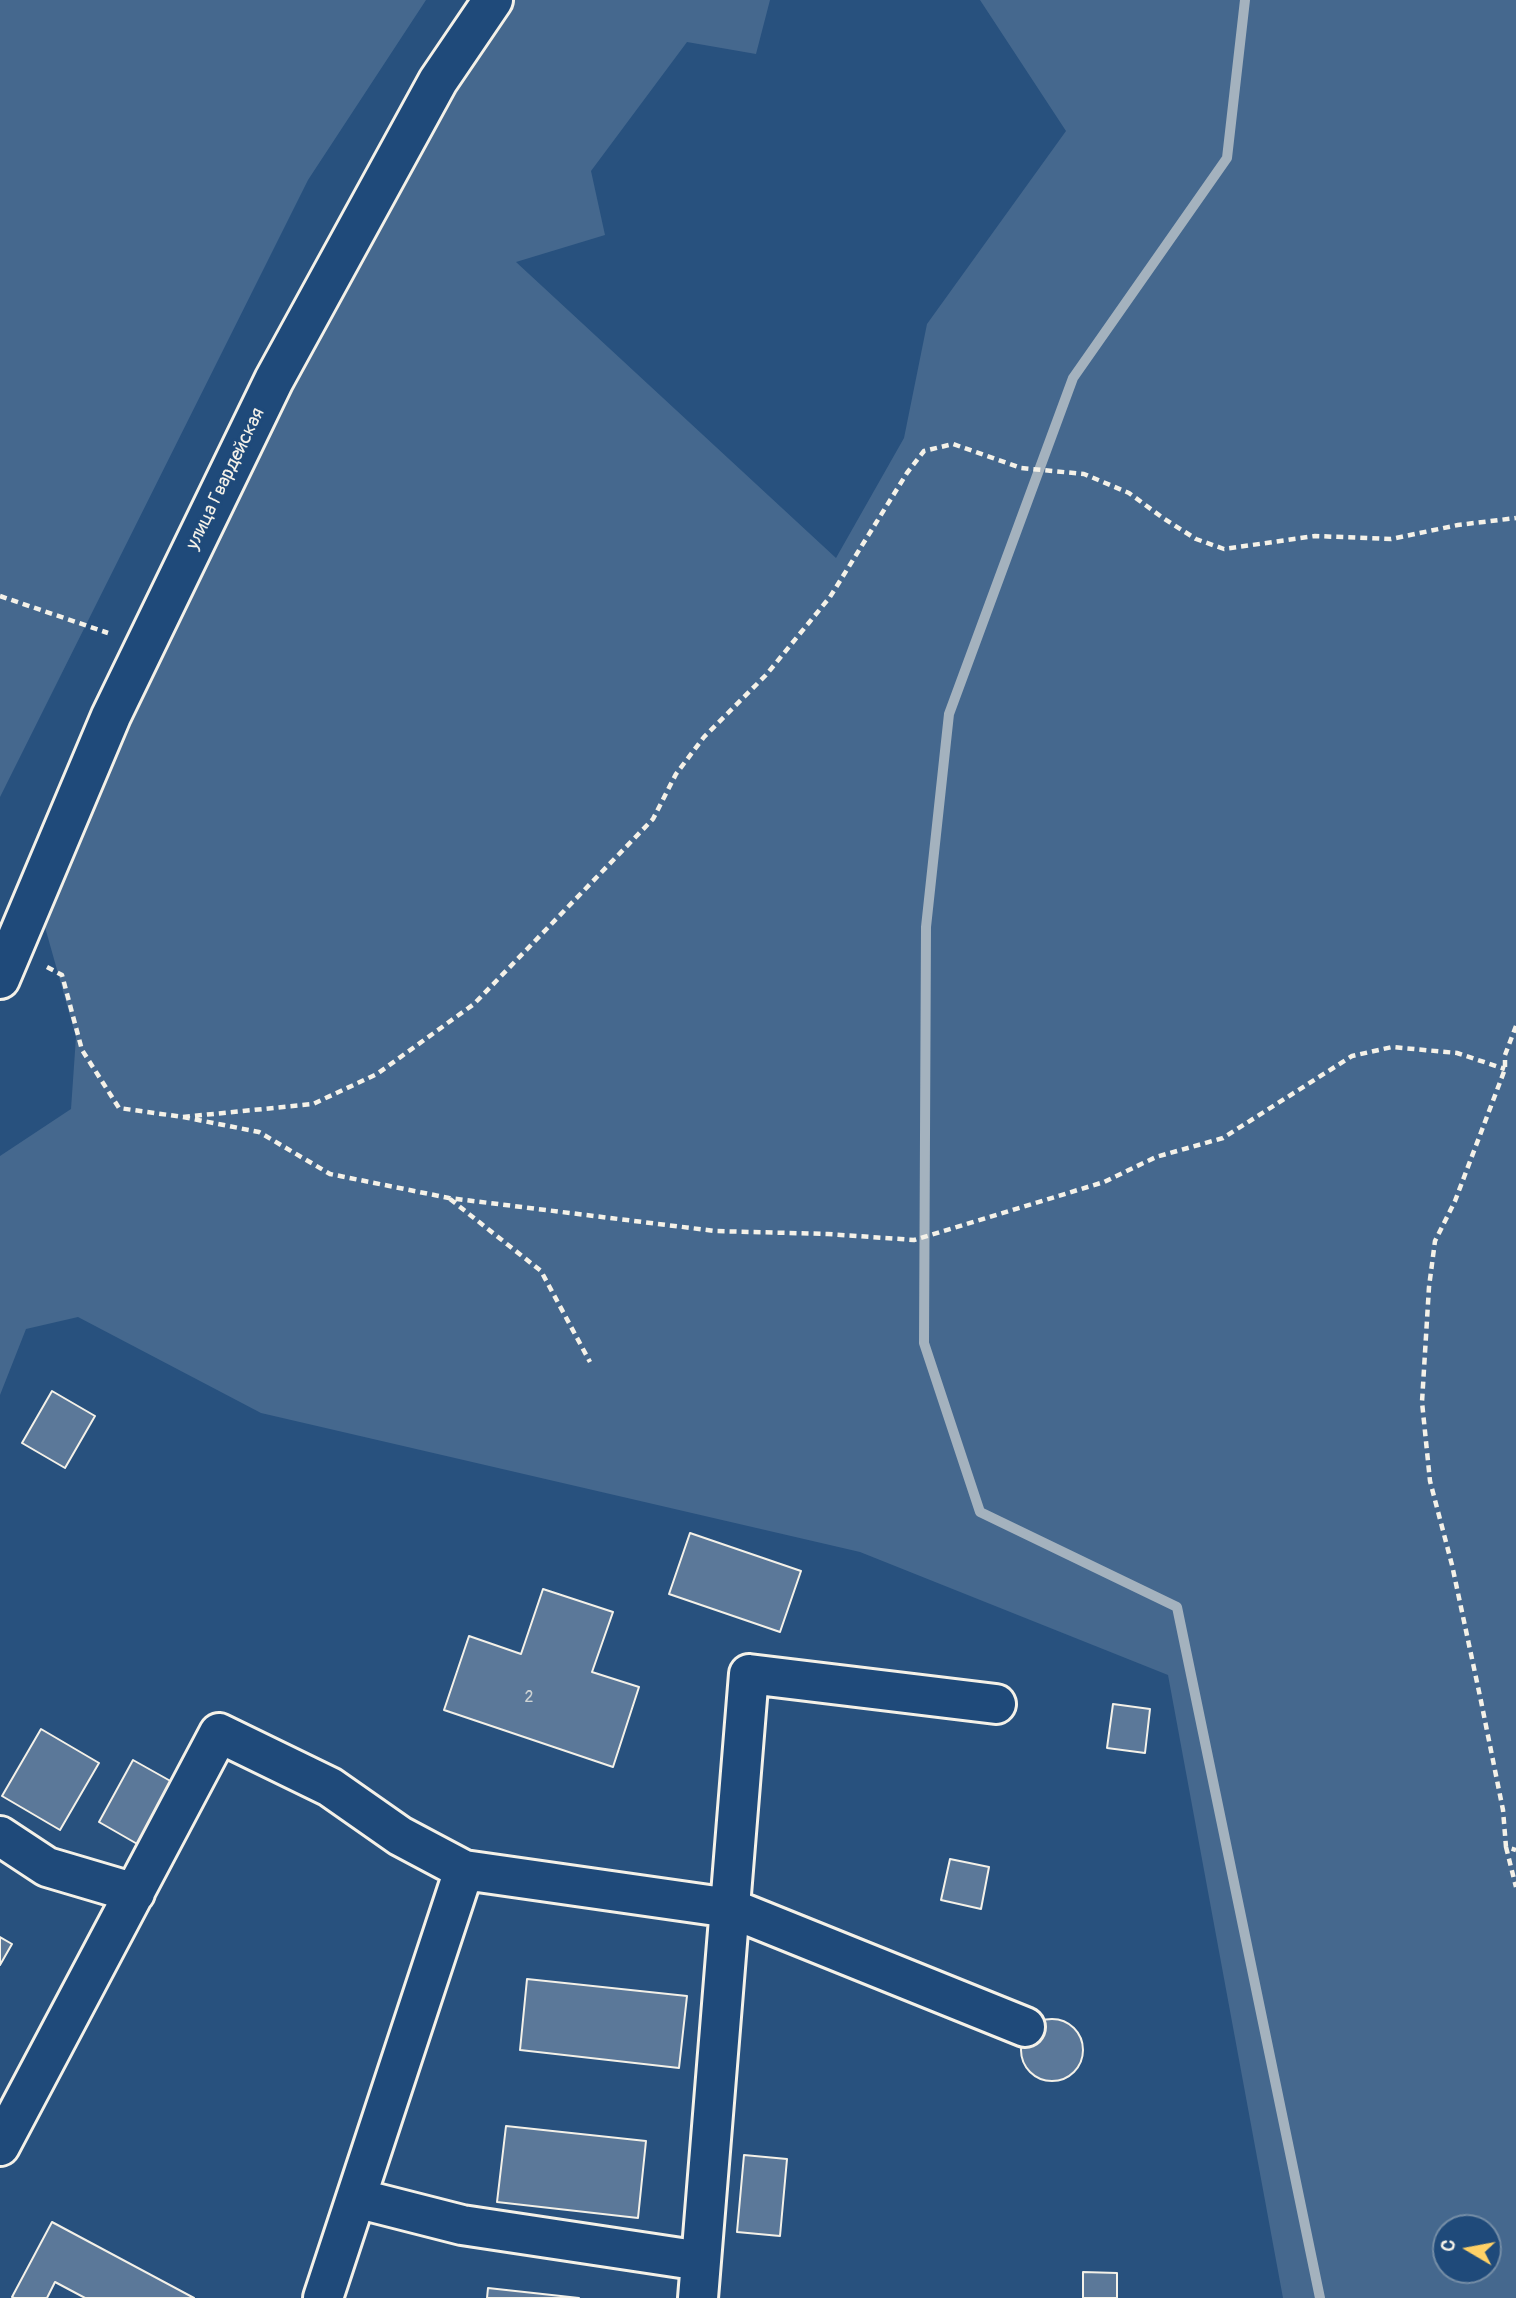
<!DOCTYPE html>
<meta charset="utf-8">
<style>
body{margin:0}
#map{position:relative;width:1516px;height:2298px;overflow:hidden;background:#28517e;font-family:Pangolin,sans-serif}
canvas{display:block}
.north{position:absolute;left:1432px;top:2214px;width:70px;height:70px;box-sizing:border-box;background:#1f4a7a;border:2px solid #748da6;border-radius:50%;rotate:280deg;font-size:19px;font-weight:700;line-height:28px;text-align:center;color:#f4f1e8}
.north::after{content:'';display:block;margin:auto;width:24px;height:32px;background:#ffd166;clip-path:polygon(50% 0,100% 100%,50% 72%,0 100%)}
</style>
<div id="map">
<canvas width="1516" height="2298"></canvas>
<div class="north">С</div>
</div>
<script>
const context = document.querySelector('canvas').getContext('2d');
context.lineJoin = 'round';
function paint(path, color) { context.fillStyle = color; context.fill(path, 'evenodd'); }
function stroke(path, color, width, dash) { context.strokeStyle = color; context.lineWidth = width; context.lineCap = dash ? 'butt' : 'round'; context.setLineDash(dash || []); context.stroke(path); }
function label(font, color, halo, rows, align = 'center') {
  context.font = font + ' Pangolin,sans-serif'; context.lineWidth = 6; context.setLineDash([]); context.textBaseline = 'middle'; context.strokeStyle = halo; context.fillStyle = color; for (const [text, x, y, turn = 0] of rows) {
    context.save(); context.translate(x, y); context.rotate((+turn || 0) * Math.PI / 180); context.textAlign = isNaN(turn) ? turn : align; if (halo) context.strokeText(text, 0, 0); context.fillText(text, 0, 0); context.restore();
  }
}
paint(new Path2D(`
 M0 0H426L308 180 0 797Z
 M514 0H770L756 54 687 42 591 171 605 235 516 262 836 558 904 438 927 324 1066 131 980 0H1516V2298H1283L1168 1675 860 1552 261 1413 78 1317 26 1329 0 1395V1156L71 1109 76 1037 41 913 112 747 285 399 441 108ZM1446 2228H1488V2270H1446Z`), '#45688e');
stroke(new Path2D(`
 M1245 0 1227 158 1073 378 949 714 926 927 924 1343 980 1512 1177 1607 1320 2298`), '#a4b2be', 10);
const building = new Path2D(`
 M52 1391 95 1416 65 1468 22 1443Z
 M690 1533 801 1571 780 1632 669 1594Z
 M543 1589 613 1612 592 1672 639 1687 613 1767 444 1710 469 1636 521 1654Z
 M1113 1704 1150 1709 1145 1753 1107 1748Z
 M41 1729 99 1763 60 1830 2 1796Z
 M133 1760 174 1783 139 1845 99 1822Z
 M950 1859 989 1867 981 1909 941 1900Z
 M0 1937 12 1944 0 1965Z
 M527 1979 687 1996 679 2068 520 2050Z
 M1021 2050a31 31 0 1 1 62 0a31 31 0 1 1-62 0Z
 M506 2126 646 2141 638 2218 497 2202Z
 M744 2155 787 2159 780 2236 737 2232Z
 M52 2222 194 2298H85L55 2282 47 2298H14L12 2297Z
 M1083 2272 1117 2273V2298H1083Z
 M488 2288 579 2298H487Z`);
paint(building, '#5b7899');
stroke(building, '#f4f1e8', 2);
const minor = new Path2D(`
 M0 979 111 716 274 380 438 81 493 0
 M0 1836 47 1867 135 1893
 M0 2146 219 1733 330 1787 400 1836 464 1870 730 1908 1025 2027
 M356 2198 462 2225 701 2261
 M323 2298 464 1870
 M698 2298 749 1674 996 1704`);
stroke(minor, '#f4f1e8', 44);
stroke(new Path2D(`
 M0 596 108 633
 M47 967 62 975 82 1050 119 1108 183 1117 259 1132 330 1174 449 1198 715 1231 828 1234 914 1240 1104 1182 1156 1157 1223 1138 1352 1056 1392 1047 1457 1053 1505 1069
 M1516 1026 1505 1055V1069L1455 1201 1435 1241 1429 1287 1422 1402 1430 1481 1452 1565 1481 1701 1503 1810 1506 1847 1516 1850
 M183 1117 313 1104 377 1074 474 1004 653 819 676 774 704 737 766 675 830 597 907 473 924 451 953 444 1021 468 1084 474 1129 493 1163 518 1196 539 1224 549 1315 536 1391 539 1458 525 1516 518
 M450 1199 541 1271 590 1362
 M1506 1847 1516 1887`), '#f4f1e8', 4.5, [7, 5]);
stroke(minor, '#1f4a7a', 38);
label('16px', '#ced3d4', null, [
 ["2",529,1698]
]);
label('19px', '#f4f1e8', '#1f4a7a', [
 ["улица Гвардейская",226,479,-64]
]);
</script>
